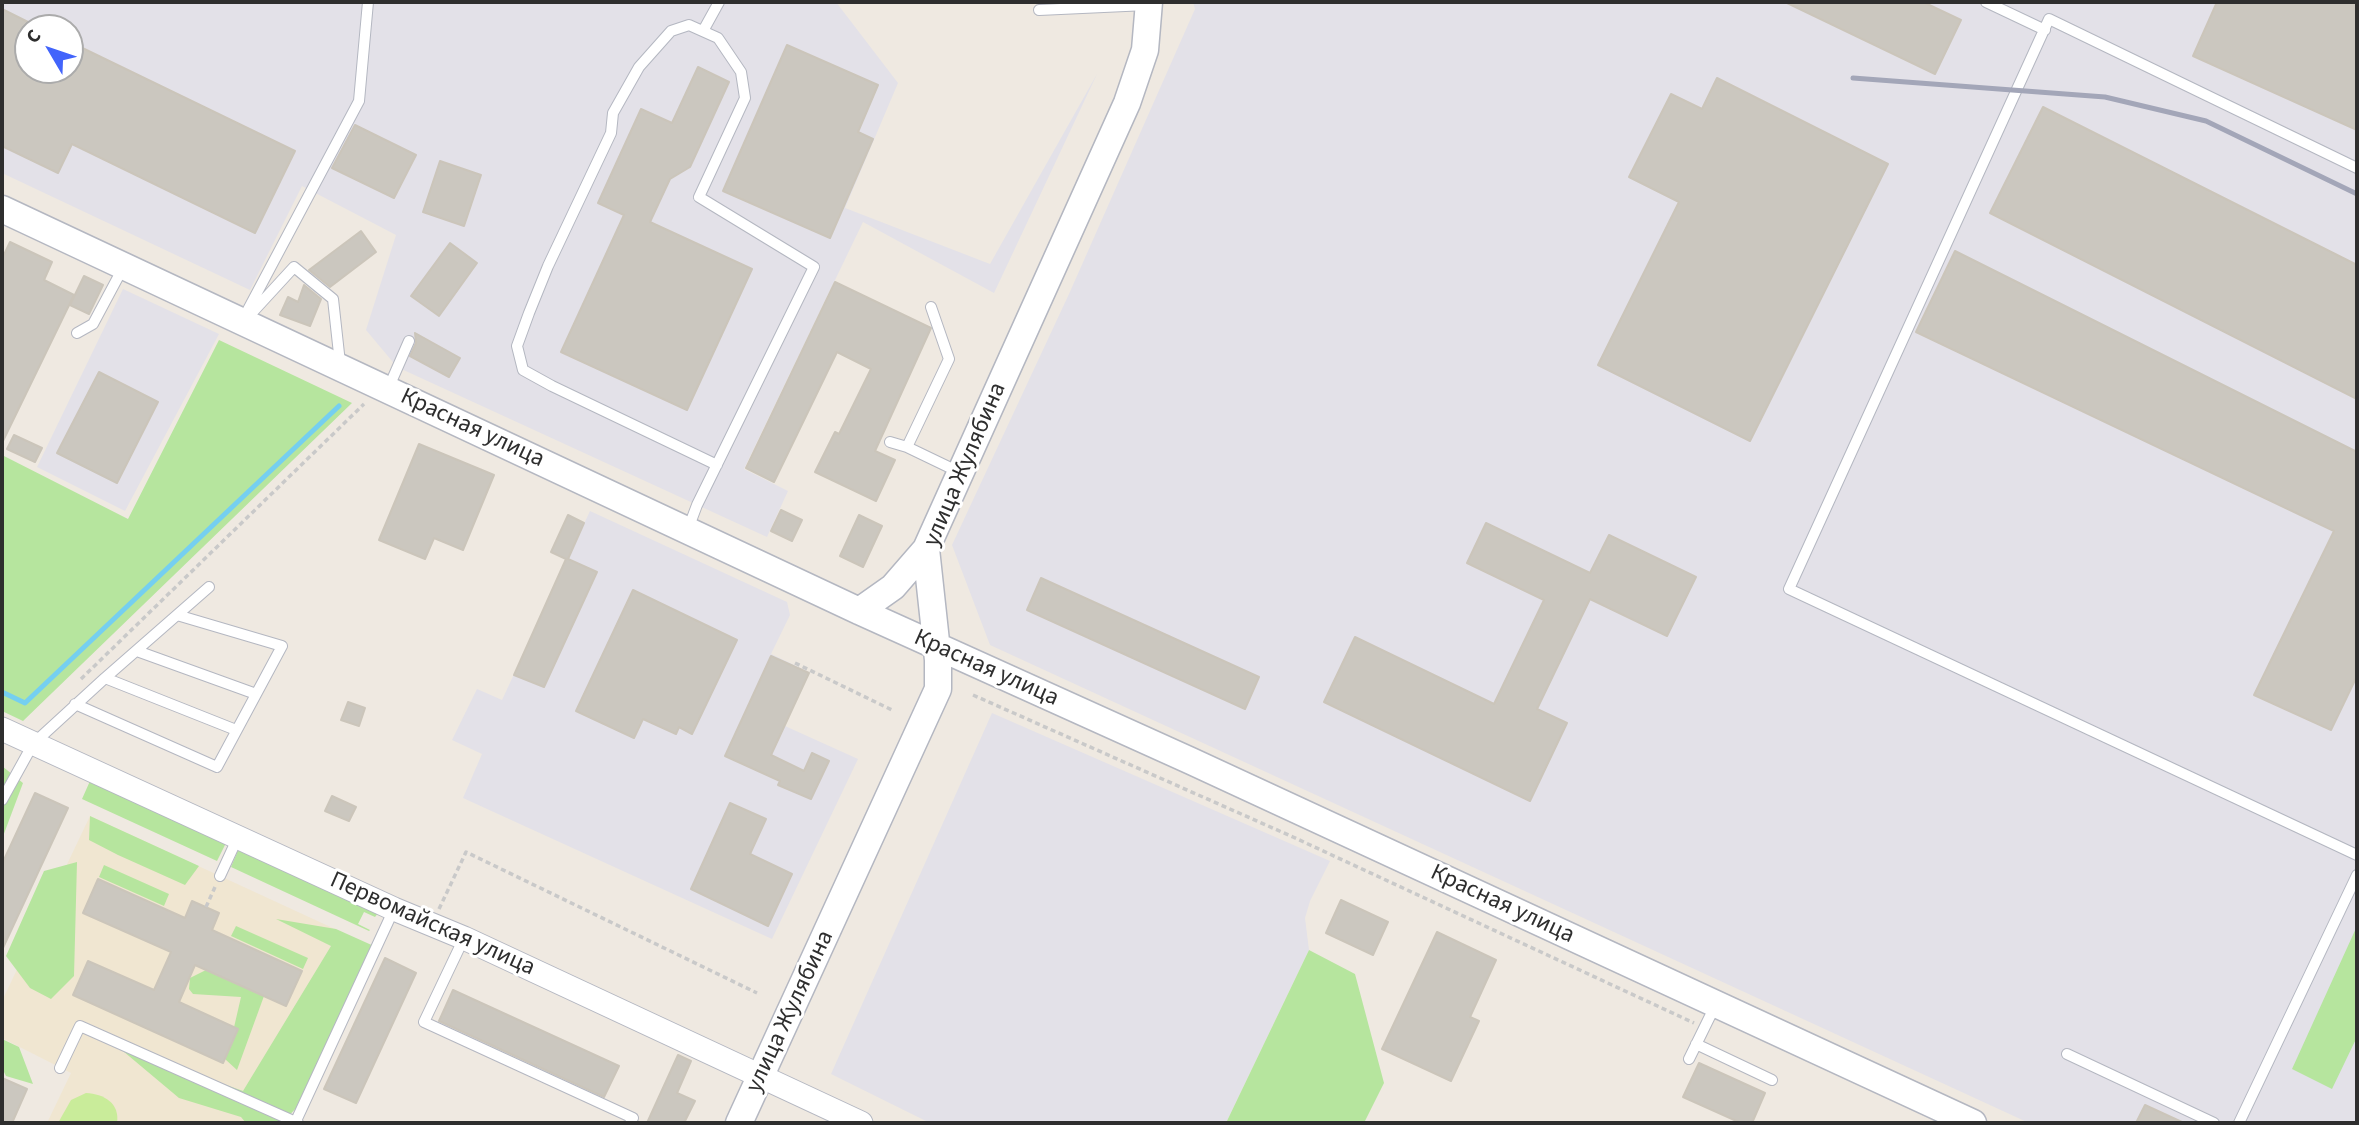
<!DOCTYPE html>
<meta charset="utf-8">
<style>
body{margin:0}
#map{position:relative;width:2359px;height:1125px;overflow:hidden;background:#efe9e1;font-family:"Source Sans 3",sans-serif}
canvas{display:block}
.frame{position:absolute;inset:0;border:4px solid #2e2e2e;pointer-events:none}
.north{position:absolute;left:14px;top:14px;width:70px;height:70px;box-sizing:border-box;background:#fff;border:2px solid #ababab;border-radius:50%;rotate:309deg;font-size:19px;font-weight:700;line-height:28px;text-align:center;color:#2e2e2e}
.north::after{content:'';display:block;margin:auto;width:24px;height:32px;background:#4264fb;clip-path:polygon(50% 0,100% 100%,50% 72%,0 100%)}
</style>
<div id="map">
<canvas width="2359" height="1125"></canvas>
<div class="frame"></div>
<div class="north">С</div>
</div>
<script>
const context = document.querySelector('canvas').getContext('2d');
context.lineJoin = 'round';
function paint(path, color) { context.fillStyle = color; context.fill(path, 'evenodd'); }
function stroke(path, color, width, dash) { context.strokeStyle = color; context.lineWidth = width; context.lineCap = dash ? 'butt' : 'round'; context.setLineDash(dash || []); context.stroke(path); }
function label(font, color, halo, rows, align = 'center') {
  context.font = font + ' "Source Sans 3",sans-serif'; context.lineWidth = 6; context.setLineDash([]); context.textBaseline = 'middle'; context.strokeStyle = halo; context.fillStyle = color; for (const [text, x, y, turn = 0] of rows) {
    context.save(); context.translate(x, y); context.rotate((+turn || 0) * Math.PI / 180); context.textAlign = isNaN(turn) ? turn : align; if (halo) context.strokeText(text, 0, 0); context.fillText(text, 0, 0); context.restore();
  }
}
paint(new Path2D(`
 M2 2H836L898 83 845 208 990 264 1097 74 994 293 863 222 744 469 788 491 767 537 397 367 366 330 396 235 302 186 250 290 2 173ZM28 28H70V70H28Z
 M1193 2H2357V1123H2029L990 645 952 545 1069 294 1195 9Z
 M123 289 219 334 125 511 37 467Z
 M590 511 787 602 790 615 771 654 809 672 785 726 858 759 772 939 463 798 482 754 452 740 477 689 502 700Z
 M992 713 1330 861 1310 901 1305 918 1309 950 1226 1123H930L831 1074Z`), '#e3e1e8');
paint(new Path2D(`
 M90 816 350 936 264 1123H47L71 1073 2 1038V1001Z`), '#f0e6d1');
paint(new Path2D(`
 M219 340 352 403 23 721 2 711V455L128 519Z
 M2 766 23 783 2 839Z
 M90 781 226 843 217 861 82 799Z
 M90 816 199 866 185 885 118 855 89 840Z
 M239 848 378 913 375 917 364 912 358 924 370 930 369 931 231 867Z
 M77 862 74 976 51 999 30 988 6 956 44 871Z
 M104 865 169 894 164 906 99 877Z
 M276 919 336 929 376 947 316 1087 282 1123H246L241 1117 179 1098 117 1046 243 1091 331 946Z
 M236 926 308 958 303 969 231 936Z
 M2357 926V1037L2332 1089 2292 1069Z
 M1309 950 1355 974 1384 1083 1364 1123H1226Z
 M206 970 264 996 237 1070 225 1059 229 1049 241 997 193 994 189 989 190 978Z
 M2 1039 19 1047 33 1084 6 1076 2 1068Z`), '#b6e59e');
paint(new Path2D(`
 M86 1093C104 1094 120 1103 117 1123H58L71 1100Z`), '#c9ec9a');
stroke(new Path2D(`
 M2 692 25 703 339 406`), '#75cff0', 5);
const building = new Path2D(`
 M1785 2H1923L1961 20 1935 74Z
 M2217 2H2357V130L2193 56Z
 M2 9 28 22V70H70V42L295 151 255 233 72 144 58 173 2 146Z
 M787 45 878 85 858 132 873 139 830 238 723 191Z
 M698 67 729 82 690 167 670 179 650 222 752 269 687 410 561 352 624 215 598 203 641 109 672 123Z
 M1717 78 1888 164 1750 441 1598 365 1679 202 1629 177 1671 94 1702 109Z
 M2043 107 2357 265V399L1990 213Z
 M355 125 416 155 394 198 332 168Z
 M440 161 481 175 464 226 423 212Z
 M361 231 376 252 330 287 309 270Z
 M10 242 52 262 44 280 74 295 2 443V259Z
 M450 243 477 263 439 316 411 296Z
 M1955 251 2357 452V676L2331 730 2254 695 2334 531 1916 332Z
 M84 276 103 285 89 314 70 305Z
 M835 282 931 328 875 451 895 460 876 501 815 472 835 432 839 434 871 369 837 352 774 482 746 468Z
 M304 285 321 299 310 326 280 315 288 297 298 302Z
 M415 333 460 358 449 377 410 356 416 343Z
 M99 372 158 402 117 483 57 453Z
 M14 435 42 448 35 462 7 449Z
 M419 444 494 475 463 550 434 538 425 559 379 540Z
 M781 510 802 520 792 541 771 531Z
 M568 515 584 523 568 559 597 572 544 687 514 675 566 559 551 552Z
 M859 515 882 526 863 567 840 556Z
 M1486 523 1590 573 1609 535 1696 577 1667 636 1590 599 1537 709 1567 723 1530 801 1324 702 1355 637 1494 704 1544 600 1467 563Z
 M1041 578 1259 677 1245 709 1027 610Z
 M633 590 737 640 692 734 679 727 676 734 643 719 634 738 576 711Z
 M771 656 809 673 771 755 804 771 812 753 829 761 811 799 778 785 780 781 725 756Z
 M348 702 365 708 359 726 341 720Z
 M35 793 68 808 2 950V864Z
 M332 796 356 807 349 821 325 811Z
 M730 803 766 819 750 854 792 874 768 926 691 889Z
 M98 879 185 918 192 901 219 913 212 930 302 971 286 1006 195 965 179 1002 238 1029 223 1063 73 995 88 961 154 990 171 952 83 913Z
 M1341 900 1388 922 1373 955 1326 933Z
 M1437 932 1496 960 1470 1017 1479 1021 1451 1081 1382 1049Z
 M385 958 416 973 356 1103 324 1089Z
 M453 990 619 1066 604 1097 439 1021Z
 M678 1055 691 1061 677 1093 695 1101 684 1123H647Z
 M1699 1063 1765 1093 1752 1123H1741L1683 1097Z
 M2 1078 27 1089 12 1123H2Z
 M2145 1105 2184 1123H2136Z`);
paint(building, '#cbc7bf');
stroke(building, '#cbc5ba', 2);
const service = new Path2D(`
 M1986 2 2045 30
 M1039 10 1147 5
 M703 31 719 2
 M2357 168 2049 19 1789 589 2357 855
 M931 307 949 359 907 447 959 472
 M249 316 294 267 333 299 340 363
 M243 319 359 101 368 2
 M77 333 93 324 124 266
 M388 389 409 341
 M890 442 907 447
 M688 529 697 505 814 267 699 197 745 98 741 72 718 38 689 25 671 31 639 67 613 113 611 133 548 266 529 313 517 346 523 370 552 386 717 465
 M177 615 209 587
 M137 651 256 694
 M105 678 236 730
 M2 800 33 744 105 678 177 615 282 646 217 767 75 704
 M220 876 238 837
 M464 938 424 1022 633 1118 630 1123
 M1696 1044 1772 1080
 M2067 1054 2214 1123
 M1689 1059 1716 1004
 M60 1068 80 1026 298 1123
 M295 1123 394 909
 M2239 1123 2357 875`);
const tertiary = new Path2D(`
 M2 729 394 909 464 938 861 1123`);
const secondary = new Path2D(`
 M2 209 859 611 1191 761 1973 1123
 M859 611 893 587 926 549
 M739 1123 938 689V660L926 549 1127 103 1145 50 1149 2`);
stroke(service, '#b4b7c1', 12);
stroke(tertiary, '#b4b7c1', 25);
stroke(secondary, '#b4b7c1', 29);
stroke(new Path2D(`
 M795 663 892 710
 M81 679 364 404
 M973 695 1293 837 1694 1023
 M206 907 215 887
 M439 909 466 852 757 993
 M787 1123H788`), '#c9c9c9', 3.5, [5, 3.5]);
stroke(service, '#fff', 10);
stroke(tertiary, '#fff', 23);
stroke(secondary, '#fff', 26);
stroke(new Path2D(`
 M1853 78 2105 97 2206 121 2357 194`), '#a3a6b8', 5);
label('24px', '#2e2e2e', '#fff', [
 ["Красная улица",472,429,25],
 ["улица Жулябина",966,465,-67],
 ["Красная улица",986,669,24],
 ["Красная улица",1502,905,25],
 ["Первомайская улица",432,925,24],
 ["улица Жулябина",791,1012,-65]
]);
</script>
